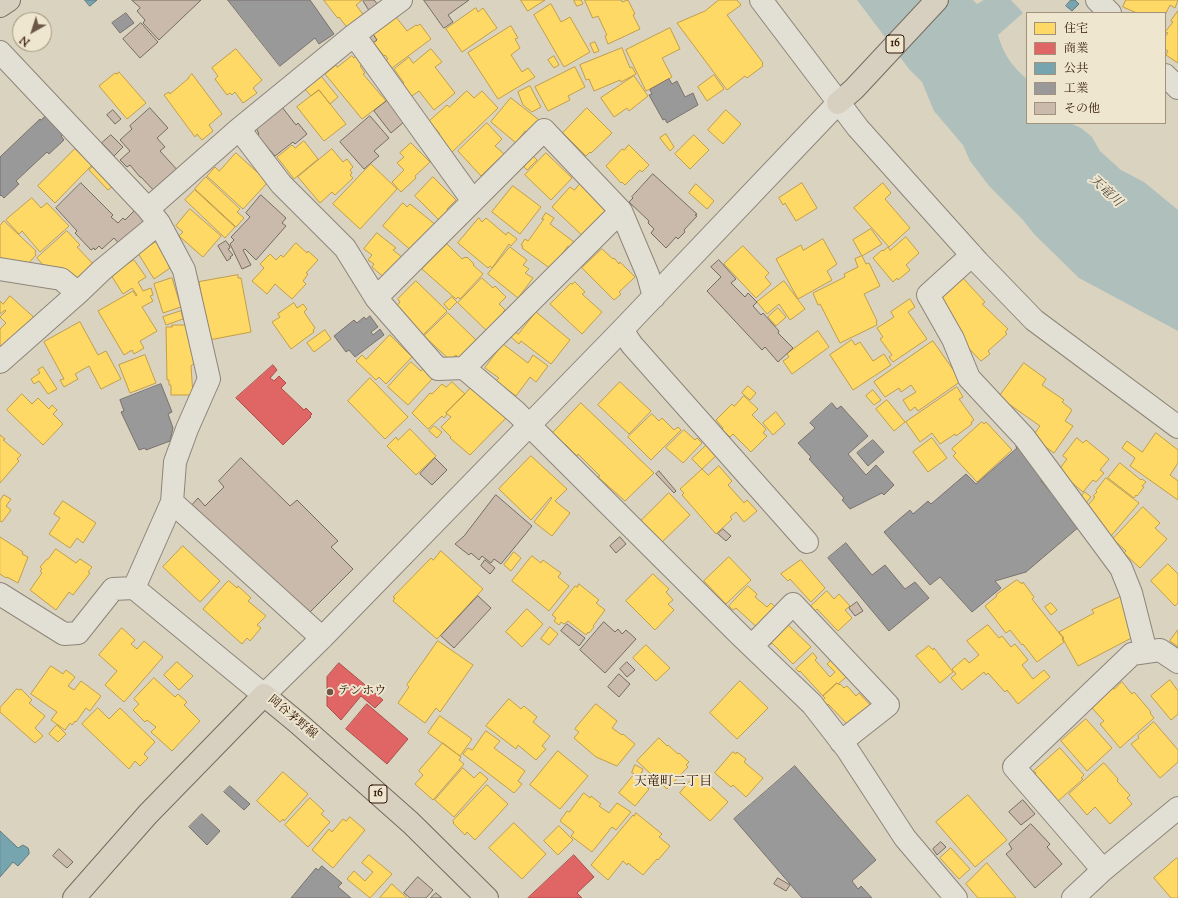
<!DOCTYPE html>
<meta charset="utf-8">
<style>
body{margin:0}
#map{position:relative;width:1178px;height:898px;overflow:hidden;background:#dad3c0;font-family:"Sorts Mill Goudy","Noto Serif JP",serif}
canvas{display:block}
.legend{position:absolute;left:1026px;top:12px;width:140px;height:112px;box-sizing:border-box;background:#eee6cf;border:1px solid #a2927d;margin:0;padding:5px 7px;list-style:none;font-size:12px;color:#301303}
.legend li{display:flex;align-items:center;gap:8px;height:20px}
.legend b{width:20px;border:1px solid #a2927d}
.north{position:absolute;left:12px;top:12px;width:40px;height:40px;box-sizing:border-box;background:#eee6cf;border:1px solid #a2927d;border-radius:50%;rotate:219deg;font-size:11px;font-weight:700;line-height:16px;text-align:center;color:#301303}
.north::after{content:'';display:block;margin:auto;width:14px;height:18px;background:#6c5645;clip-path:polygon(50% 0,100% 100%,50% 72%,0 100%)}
</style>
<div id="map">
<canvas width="1178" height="898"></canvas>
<ul class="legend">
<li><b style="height:11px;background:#ffd966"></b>住宅</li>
<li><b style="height:11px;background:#e06666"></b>商業</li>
<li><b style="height:11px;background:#76a5af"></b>公共</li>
<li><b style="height:11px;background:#999"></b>工業</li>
<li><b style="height:11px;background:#cabaac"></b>その他</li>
</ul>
<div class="north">N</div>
</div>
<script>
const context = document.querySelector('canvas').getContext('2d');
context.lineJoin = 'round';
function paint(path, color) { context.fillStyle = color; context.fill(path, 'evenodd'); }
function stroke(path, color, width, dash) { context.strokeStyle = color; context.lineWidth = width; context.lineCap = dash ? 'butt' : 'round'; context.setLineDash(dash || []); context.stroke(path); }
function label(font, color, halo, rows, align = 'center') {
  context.font = font + ' "Sorts Mill Goudy","Noto Serif JP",serif'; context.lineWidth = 4; context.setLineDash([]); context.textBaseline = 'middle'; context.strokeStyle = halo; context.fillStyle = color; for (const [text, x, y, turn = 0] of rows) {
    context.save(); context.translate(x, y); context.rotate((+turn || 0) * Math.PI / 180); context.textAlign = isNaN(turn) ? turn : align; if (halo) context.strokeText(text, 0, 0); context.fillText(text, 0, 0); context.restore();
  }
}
paint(new Path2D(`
 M857 0H973L977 4 984 0H1011L1023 13 998 35C1004 55 1011 65 1027 79V123H1070L1081 128 1092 137 1100 151 1121 170 1144 182 1178 210V331L1079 278 1034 234 1023 220 990 187 970 161 963 145 934 111 922 82 909 69Z`), '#afbfbc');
const homes = new Path2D(`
 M324 0H362L356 5 365 17 349 30 339 17 338 18Z
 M521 0H545L528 11Z
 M574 0H581L583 4 577 6Z
 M585 0H621L622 2 628 0 635 14 633 15 640 29 608 44 605 36 607 35 598 16 593 18Z
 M719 0H737L741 5 727 15 763 63 762 64 763 66 747 78 745 76 727 90 677 23 705 11Z
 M1126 0H1178L1175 8 1170 5 1165 15V13H1137L1123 7Z
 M551 4 561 22 570 17 590 52 564 67 534 15Z
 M476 8 478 12 483 8 497 28 462 52 446 29Z
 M1178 11V63L1166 55 1168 51 1165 49V37L1168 33 1165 32 1173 22 1171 21Z
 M396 17 407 31 416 25 417 26 420 24 431 39 392 68 386 60 388 59 385 55 384 56 373 42 377 40 373 34Z
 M511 26 518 38 515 39 520 48 511 55 522 72 528 68 535 77 498 99 468 53Z
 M670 28 680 49 662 58 672 77 646 91 626 50Z
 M595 42 599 51 594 53 590 44Z
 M622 48 630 68 632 67 636 74 621 82 620 80 594 91 589 79 586 80 580 65Z
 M236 49 262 80 253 88 257 93 243 103 235 92 232 95 230 93 227 95 215 79 218 76 212 68Z
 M431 49 442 62 435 67 455 93 434 110 419 91 409 98 399 87 404 83 394 69 409 57 413 63Z
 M352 56 354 58 356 56 362 64 360 66 365 73 363 74 386 101 362 119 325 74 336 65 337 67Z
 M554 56 559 65 554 68 548 60Z
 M575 67 585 87 568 96 570 100 548 111 535 87Z
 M119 72 146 103 127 119 99 86 115 73 117 74Z
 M192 74 222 114 209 125 213 131 202 140 197 134 195 137 164 95 169 92 170 94 189 78V77Z
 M714 75 724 89 707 101 698 87Z
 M321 76 338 97 330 104 319 90 311 96 305 89Z
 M634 76 648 96 629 111 627 108 614 117 601 98Z
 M530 86 541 107 532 112 523 105 518 92Z
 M319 90 346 124 324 141 297 107Z
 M467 91 474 98 482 91 498 108 451 153 437 137 440 134 429 121 447 105 449 107Z
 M511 98 539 120 528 133 525 131 516 143 491 122Z
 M587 108 612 133 591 153 590 152 586 156 563 133Z
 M726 110 741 124 723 144 708 130Z
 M487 123 502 139 495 146 504 154 481 176 458 151Z
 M666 134 674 147 670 151 660 138Z
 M694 135 709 150 690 169 675 154Z
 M304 141 318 159 294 179 277 157 292 145 295 148Z
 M411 143 430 162 415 176 416 178 401 192 392 182 404 170 397 163 404 157 400 153Z
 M629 145 649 165 642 172 640 170 625 185 622 182 621 183 606 166 622 149 624 150Z
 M75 149 92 165 55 203 38 186Z
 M332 149 343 162 347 159 353 167 350 170 352 173 350 175 353 178 335 195 332 192 320 203 298 177Z
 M236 153 257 172 263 166 268 182 243 209 207 176 215 167 219 171Z
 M546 153 572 178 551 200 525 175Z
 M533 156 537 160 527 170 524 167Z
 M371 164 397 189 360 229 333 204Z
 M95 165 114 185 108 190 89 170Z
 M206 177 240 209 237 212 244 218 236 227 195 189Z
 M433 177 456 200 447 209 448 211 439 220 415 196Z
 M802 183 817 208 796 221 785 203 783 205 779 198Z
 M883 183 891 193 885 199 910 228 889 247 854 208Z
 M580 184 611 214 586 239 552 207 570 187 574 190Z
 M696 184 714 201 707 209 689 193Z
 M513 186 541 207 520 234 492 212Z
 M195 190 235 227 225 238 185 200Z
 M32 198 41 208 47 203 69 226 40 252 22 231 19 234 6 220Z
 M403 203 407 207 410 204 437 226 413 252 383 226Z
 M190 209 221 236 203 257 179 236 183 232 176 226Z
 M546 213 554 218 550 224 574 242 570 247 568 246 551 269 522 248 523 246 521 245 525 239 528 241 544 219H542Z
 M479 218 482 222 486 218 506 235 508 232 517 239 511 246 509 244 492 268 490 266 488 268 458 243Z
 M4 221 36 251 35 253 36 255 26 266 20 267 11 259 7 263 0 262V226Z
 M871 229 882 244 862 256 853 240Z
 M67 231 80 245 77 247 94 265 75 282 45 267 37 258Z
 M377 233 396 248 393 250 403 258 387 280 372 267 374 264 368 260 372 255 364 249Z
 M906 237 919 253 906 265 910 270 898 280 897 278 893 282 873 258 882 250 883 251 888 247 890 250Z
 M161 239 175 261 168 265 170 268 154 279 138 253Z
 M823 239 837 264 827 271 832 280 798 299 776 259 801 245 803 250Z
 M296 243 307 253 308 251 318 260 306 273 308 274 303 281 306 284 292 299 275 284 267 294 252 281 264 268 260 264 270 254 276 260 281 255 283 257Z
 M447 244 462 259 465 257 466 258 467 257 474 264 473 265 483 274 460 299 458 297 456 299 422 269Z
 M743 246 769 273 765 277 771 284 756 298 724 264Z
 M510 247 527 260 523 265 529 269 525 273 533 278 518 298 488 274Z
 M602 249 613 259 614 258 619 264 620 262 635 277 619 292 621 294 614 300 582 268Z
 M862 256 866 264 869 263 880 286 864 294 877 321 876 322 877 325 840 343 820 304 818 305 813 293 845 277 844 274 858 267 855 259Z
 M134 260 146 277 138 282 143 291 151 288 153 295 150 296 153 301 142 307 157 331 140 341 144 348 134 354 132 350 124 355 98 311 133 291 136 296 137 295 132 288 123 294 111 275Z
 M238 275V278H241L251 332 209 340 199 282Z
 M962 277 985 302 982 304 1008 329 1005 332 1007 334 988 351 990 354 981 361 956 335 938 299Z
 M172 278 181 307 163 313 154 284Z
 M482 278 493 288 495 286 506 297 499 304 505 310 503 312 505 313 487 331 458 303Z
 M416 281 447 311 422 336 395 308 400 302 398 299Z
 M784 281 805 309 790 320 779 304 767 314 757 302Z
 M575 282 585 292 582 294 602 312 582 334 550 304 571 283 572 284Z
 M10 296 38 321 0 357V329L6 323 0 317 6 311 5 310 0 314V301L3 304Z
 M452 297 457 302 449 310 444 304Z
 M910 299 915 307 908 312 927 339 893 362 889 357 892 355 880 339 883 337 877 328 894 317 891 312Z
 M294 303 297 308 303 304 307 309 304 312 315 328 313 330 314 332 291 349 272 322 280 317 278 314Z
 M778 308 786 317 776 326 768 317Z
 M181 311 183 319 166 325 163 317Z
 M536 312 570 340 551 364 521 341 519 344 511 337 515 332 518 334Z
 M448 313 476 340 460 360 456 355 450 360 424 336Z
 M80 322 98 355 106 351 121 379 101 389 89 366 75 374 78 379 64 387 60 380 64 379 44 342Z
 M172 325H188L191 328V352L194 355V363L191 366 193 395H171V385H169V380H167L166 327H172Z
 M325 330 331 339 314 352 307 343Z
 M818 331 829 347 792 374 783 361 789 357 787 354Z
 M390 335 412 357 386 384 379 377 376 380 356 361 362 355 366 359Z
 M852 340 855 345 860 342 873 361 884 354 891 365 853 390 830 355Z
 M933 341 961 381 918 411 915 407 910 411 903 400 916 392 911 385 901 392 899 388 885 397 874 382Z
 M503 344 528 363 533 355 548 366 536 382 530 377 516 396 496 381 499 378 485 368Z
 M145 355 156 383 130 393 119 365Z
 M411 362 421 371 423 369 433 378 408 405 388 387Z
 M1024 363 1046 379 1042 385 1064 400 1062 402 1072 410 1065 421 1073 426 1054 453 1032 437 1040 426 999 397Z
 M43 367 57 389 48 394 39 381 34 384 31 379 40 373 38 370Z
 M370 378 408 417 385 439 348 401Z
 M452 382 465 394 446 413 447 414 444 418 442 416 428 429 412 413 430 393 432 394 442 384 446 387Z
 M620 382 651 411 629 434 598 405Z
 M474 385 506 418 470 455 450 438 451 437 441 427 451 417 446 413Z
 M748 386 756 393 750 400 742 393Z
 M957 387 963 397 959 399 974 420 971 422 972 424 956 436 955 434 940 444 932 433 920 442 906 422Z
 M873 390 881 400 874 405 866 396Z
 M22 394 32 404 38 398 49 409 52 405 57 410 53 414 63 424 43 445 7 410Z
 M744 396 758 409 752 415 766 429 763 433 767 436 751 452 733 434 730 437 722 429 723 428 716 420 732 404 734 406Z
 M887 400 905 422 894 431 876 409Z
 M581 403 654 473 625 501 598 477 600 476 578 454 577 456 565 444 562 447 551 435Z
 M776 412 785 424 773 435 763 423Z
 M652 414 659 421 662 418 674 430 678 427 681 430 651 460 628 437Z
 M982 422 984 424 986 422 1012 450 977 482 953 456 956 453 952 449Z
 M434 426 442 432 437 438 429 431Z
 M410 429 436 456 416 475 387 446 396 437 398 440Z
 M684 430 695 440 697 438 702 443 683 463 666 448Z
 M1156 433 1178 450V463L1170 475 1178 481V500L1130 466 1135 458 1122 448 1127 441 1142 452Z
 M0 435 5 439 3 440 21 455 17 459 19 461 0 483Z
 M932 438 947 458 928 472 913 452Z
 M1077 438 1083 443 1086 440 1109 459 1100 470 1104 473 1096 482 1093 480 1083 492 1058 471 1067 459 1063 456Z
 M710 442 720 452 702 469 692 459Z
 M531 456 567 489 555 501 570 513 552 536 534 522 552 498 551 497 531 520 499 489Z
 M1120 463 1141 480 1142 479 1146 482 1142 486 1144 487 1137 496 1136 495 1134 498 1108 478Z
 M719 466 732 481 728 485 744 503 747 500 757 511 744 522 736 512 730 517 732 519 716 534 682 495 684 493 680 489 702 469 708 475Z
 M1106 478 1139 503 1111 536 1084 510 1095 497 1093 496 1097 492 1096 491Z
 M1085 492 1091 497 1085 504 1080 498Z
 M669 493 690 515 662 542 641 521Z
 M4 495 11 499 6 506 11 510 2 522 0 521V501Z
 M63 501 96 523 83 543 77 538 70 548 49 534 60 518 54 514Z
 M1143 507 1160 523 1155 528 1167 539 1140 568 1124 553 1126 551 1113 539Z
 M0 537 23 552 22 554 28 557 18 583 7 577 6 578 0 574Z
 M183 546 220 581 200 602 163 567Z
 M56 549 76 563 80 559 92 567 88 572 90 573 73 595 69 592 56 610 30 590 42 573 40 571 42 569 40 567 47 559H48Z
 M441 551 483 589 437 639 393 601 395 598 393 597 431 558 433 560Z
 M514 552 521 558 511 571 504 565Z
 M532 556 541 563 543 560 561 573 558 577 569 586 549 611 512 581Z
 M729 557 751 580 726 604 704 581Z
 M801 560 825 588 811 602 790 579 788 581 781 574Z
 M1168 564 1178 574V603L1175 606 1151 581Z
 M653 574 669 589 666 592 673 600 668 604 674 610 655 630 626 601Z
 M1017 580 1022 584 1023 582 1034 597 1032 599 1063 638 1062 639 1064 642 1037 662 1023 644 1022 645 1010 630 1006 633 985 606 997 596 996 595Z
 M229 581 237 588 238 586 251 598 248 601 266 616 257 625 261 628 250 641 247 638 242 644 203 609 226 583Z
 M579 584 599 600 596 603 605 610 593 626 594 627 589 633 588 632 586 635 568 621 564 624 561 622 559 625 554 621 556 618 552 615 575 586 577 587Z
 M748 586 757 594 755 597 767 607 771 603 776 608 758 628 736 608 733 610 729 606Z
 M827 591 834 599 839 594 850 606 845 610 852 618 838 631 817 609 815 611 811 606Z
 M1125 595 1139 634 1078 666 1063 639 1064 638 1059 632 1094 613 1092 610Z
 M1051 603 1057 610 1051 615 1045 607Z
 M527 609 543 624 522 647 506 632Z
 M786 623 811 647 793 664 772 643 770 645 767 642Z
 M988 625 999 638 1002 636 1011 647 1015 644 1028 660 1022 665 1033 679 1044 670 1050 677 1018 704 1007 690 1005 692 988 673 986 675 984 672 962 690 951 678 956 674 952 669 965 658 969 663 979 655 967 641Z
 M550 627 558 634 549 645 541 639Z
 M122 628 135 640 131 644 137 649 144 641 163 657 124 702 105 685 117 671 99 655Z
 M1178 630V648L1177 647V646L1170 641Z
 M438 641 473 665 440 712 436 708 425 723 398 703 409 687 407 685Z
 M646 645 670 668 656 681 633 658Z
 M929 646 933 650 934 648 953 672 940 683 916 656Z
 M813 653 817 658 815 660 830 677 835 672 827 664 833 658 851 673 838 684 837 683 823 696 800 671 799 672 796 669Z
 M177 662 193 676 179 690 164 675Z
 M51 666 63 674 66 670 75 677 68 686 74 690 81 681 101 696 90 711 86 708 76 722 75 721 72 725 70 723 65 730 51 720 57 712 31 694Z
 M154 678 175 697 178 694 187 702 184 705 200 721 172 751 151 732 156 727 147 720 145 722 133 710 139 704 134 699Z
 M1170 680 1178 691V714L1171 720 1151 696Z
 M740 681 768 708 737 739 710 713Z
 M1122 682 1132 694 1134 692 1151 712 1150 713 1154 718 1120 748 1100 724 1104 721 1092 708 1113 687 1114 689Z
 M837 683 839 685 840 684 844 688 847 686 856 696 859 693 871 706 850 727 828 704 827 705 823 700 825 698 823 696Z
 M17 689 19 690 21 689 32 700 29 703 45 716 35 728 43 736 35 743 0 712V708Z
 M509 699 521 709 524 706 537 717 533 722 550 736 542 746 546 749 536 760 518 745 516 749 486 726Z
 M596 704 617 721 612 728 622 735 623 734 635 744 617 766 596 757 574 738 579 732 575 729Z
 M98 708 109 719 120 708 155 742 144 754 148 758 140 766 135 761 129 769 82 724Z
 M440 716 472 739 460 756 428 733Z
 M1086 719 1112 748 1087 771 1061 741Z
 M1154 722 1178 750V762L1160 778 1131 744 1139 738 1138 736Z
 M57 725 66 734 58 742 49 734Z
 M486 731 500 741 494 748 525 771 518 781 522 784 514 793 463 754 468 748 472 750Z
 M659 738 667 746 668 745 678 754 679 753 689 762 686 765 688 767 667 789 637 761Z
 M443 743 461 757 459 760 464 764 433 800 415 784 423 775 419 771Z
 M1060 748 1084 775 1081 778 1083 779 1057 802 1034 778 1036 773 1034 771Z
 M558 751 588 776 560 809 530 785Z
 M733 752 736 754 737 752 746 759 744 762 763 778 746 797 733 785 731 787 715 773Z
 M1104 763 1118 779 1117 781 1130 795 1127 798 1132 804 1110 824 1095 807 1087 815 1069 794Z
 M635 765 643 769 640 776 632 773Z
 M463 768 474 778 480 772 488 779 454 817 435 800Z
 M283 772 308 794 284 821 283 819 280 822 257 801Z
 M697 773 728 802 710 821 680 793Z
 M633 776 649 789 635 806 619 793Z
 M487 785 508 804 475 840 467 832 465 835 453 823 454 822 453 821Z
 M584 793 590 798 591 796 601 804 599 806 609 813 617 803 631 812 616 830 612 827 592 852 571 836 574 832 560 821 567 811 569 812Z
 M968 795 1007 840 975 867 936 822Z
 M310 798 324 811 321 814 330 822 308 847 285 825Z
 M636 813 662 834 659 837 670 846 658 860 657 859 643 875 628 863 627 865 623 861 608 880 591 865 633 815 634 816Z
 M350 817 365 830 333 868 312 850 329 829 332 832 343 819 346 821Z
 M514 823 546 854 522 879 489 848Z
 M559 826 573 840 558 855 544 841Z
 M951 848 970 869 959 879 940 858Z
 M369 855 392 874 370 898 347 879 354 871 365 881 373 872 362 863Z
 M1177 858 1178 859V898H1171L1154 878Z
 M987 863 1016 898H978L966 884Z
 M392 884 407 898H380Z`);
paint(homes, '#ffd966');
stroke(homes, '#c19e48', 1);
const shops = new Path2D(`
 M273 365 277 370 270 378 274 381 279 376 286 383 281 388 304 410 306 408 312 414 310 416 311 417 283 445 236 398Z
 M339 663 383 700 375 708 361 696 341 720 327 706V677Z
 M367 704 408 739 387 764 346 729Z
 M574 855 594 877 577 893 582 898H528Z`);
paint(shops, '#e06666');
stroke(shops, '#ab4d48', 1);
const public = new Path2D(`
 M85 0H97L90 6Z
 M1071 0H1075L1079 4 1072 11 1066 6Z
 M0 831 18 848 23 845 28 848 29 851V854L18 866 13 862 0 877Z`);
paint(public, '#76a5af');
stroke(public, '#61797b', 1);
const industry = new Path2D(`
 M228 0H310L334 34 319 44 315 38 280 66Z
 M126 13 134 23 120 33 112 23Z
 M669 79 672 84 677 81 685 97 693 93 698 105 667 123 665 119 663 120 649 95 652 94 650 90Z
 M48 113 65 132 61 136 64 140 49 154 47 152 16 181 19 184 4 198 1 195 0 196V157L40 119 41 120Z
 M370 316 378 327 371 332 373 335 380 329 384 335 355 357 349 350 346 352 334 336 354 320 357 323 364 317 366 319Z
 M161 384 172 412 168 414 173 428 170 441 146 450 145 448 139 450 121 412 124 411 120 400Z
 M832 403 837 409 841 406 868 436 848 454 866 475 876 465 894 485 884 495 882 493 850 509 842 500 844 498 809 459 811 457 798 443 815 428 810 423Z
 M873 440 884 452 868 466 857 453Z
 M1021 442 1046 477 1041 481 1080 526 1026 572 995 581 1001 588 972 612 940 577 930 585 884 532 910 510 913 514 928 501 931 504 966 474 976 484 1017 448 1016 447Z
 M846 543 872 575 885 565 905 589 915 582 929 598 889 631 828 558Z
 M795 766 876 860 852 881 858 889 861 886 872 898H802L734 819Z
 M230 786 250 804 244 810 224 792Z
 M202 814 220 831 207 845 189 827Z
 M322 866 342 883 338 887 351 898H291L316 868 318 870Z`);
paint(industry, '#999');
stroke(industry, '#7a716c', 1);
const building = new Path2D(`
 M132 0H201L159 40 143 23 145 20 137 11 140 8Z
 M364 0H374L379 6 370 12 363 1Z
 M424 0H469L448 15 453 22 444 28Z
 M141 23 158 42 140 58 123 39Z
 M373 34 377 40 369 46 365 40Z
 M388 100 405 121 391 133 374 111Z
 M282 107 296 125 298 123 307 134 295 144 293 142 275 156 257 135 259 134 256 128Z
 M150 108 168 128 157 138 165 147 160 151 180 173 157 194 141 177H140L130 165 127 167 120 160 130 151 120 140 132 129 130 126Z
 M113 110 121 119 115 124 107 115Z
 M370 116 389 138 374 151 379 156 364 169 340 142Z
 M111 135 123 147 114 156 102 143Z
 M653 174 697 214 695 215 697 216 684 230 685 232 678 239 676 237 666 248 651 233 654 229 648 223 649 221 629 202 633 198 632 197Z
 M81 183 113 215 111 217 118 223 123 218 125 220 134 211H136L149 225 122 247 114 238 102 249 99 246 95 250 94 248 91 250 75 233 77 231 56 208Z
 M261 195 286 218 282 223 286 226 256 260 245 249 243 250 251 265 242 269 230 244 234 240 231 237 250 217 246 213Z
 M226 241 229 245 230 248 228 249 233 255 230 257 231 258 227 261 218 246Z
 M719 260 736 279 731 283 745 297 748 293 757 302 753 306 761 315 763 313 779 331 778 333 793 348 778 362 765 347 762 350 707 291 721 277 711 267Z
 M241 458 290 506 297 500 338 541 331 547 353 569 308 614 266 572 253 571 189 508 198 498 205 506 224 487 219 481Z
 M435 458 447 470 432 485 420 474Z
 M659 471 676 491 674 493 656 474Z
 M496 495 532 526 501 564 494 559 491 563 482 556 479 560 471 553 469 555 455 544 464 536Z
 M723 529 731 536 726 541 718 534Z
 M620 537 626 544 616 553 610 546Z
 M485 560 495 568 490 574 481 566Z
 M478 596 491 608 454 648 441 636Z
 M857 602 863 611 855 616 849 608Z
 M604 622 615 632 618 629 622 634 626 630 636 639 605 673 580 650Z
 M567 624 585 638 579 646 561 631Z
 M627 662 635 670 627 677 620 669Z
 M619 674 630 684 619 697 608 687Z
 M1023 800 1035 814 1021 825 1009 812Z
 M1031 824 1050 844 1047 847 1062 864 1035 888 1006 854 1012 849 1009 844Z
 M941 842 946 847 937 855 933 849Z
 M59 849 73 862 67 868 53 856Z
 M418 877 433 890 426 898H410L404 893Z
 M778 878 790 885 786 891 774 884Z
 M436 893 442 898H431Z`);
paint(building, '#cabaac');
stroke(building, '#746c60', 1);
const minor = new Path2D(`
 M761 0 858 128 978 262 1034 320 1178 427
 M1097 0 1110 13
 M354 35 473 201
 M0 52 148 209 159 223 184 270 209 379 187 429 175 462 172 502 134 588
 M1165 75 1178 88
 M239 129 281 184 345 248 376 298 438 369 464 368 516 412 740 635 812 704 847 749 905 838 956 898
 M148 209 239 129 354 35 401 0
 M621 211 648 275 654 297
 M972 255 928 295 953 339 969 378 1024 437 1121 568 1131 593 1146 652
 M0 269 61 279 78 293
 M376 298 544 130 621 211 464 368
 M622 330 632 345 807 542
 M0 362 78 293 102 270 159 223
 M172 502 322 638
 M0 594 64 634 78 633 113 589 134 588 264 695 322 638 622 330 838 103
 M752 646 793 604 888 705 841 742
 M1103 870 1014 767 1132 654 1160 650 1178 662
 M1073 898 1103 870 1178 808`);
const major = new Path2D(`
 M0 6 9 0
 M838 103 854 89 937 0
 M74 898 148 814 264 695 298 723 411 823 487 898`);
stroke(minor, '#8d8579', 24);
stroke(major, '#746c60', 24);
stroke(minor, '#e2dfd5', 22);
stroke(major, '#d7d0c0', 22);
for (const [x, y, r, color] of [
 [330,692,4,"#6c5645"]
]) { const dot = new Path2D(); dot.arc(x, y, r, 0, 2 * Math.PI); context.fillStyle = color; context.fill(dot); stroke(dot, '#eee6cf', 1.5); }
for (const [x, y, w] of [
 [895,44,18],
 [378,794,18]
]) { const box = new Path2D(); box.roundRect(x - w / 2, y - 9, w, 18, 3); context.fillStyle = '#eee6cf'; context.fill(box); stroke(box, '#301303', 1); }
label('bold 11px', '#301303', null, [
 ["16",895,44],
 ["16",378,794]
]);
label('12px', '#301303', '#eee6cf', [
 ["テンホウ",338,692]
], 'left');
label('12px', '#301303', '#eee6cf', [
 ["岡谷茅野線",292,718,40]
]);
label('italic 13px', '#564c43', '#eee6cf', [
 ["天竜川",1105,192,43]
]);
label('13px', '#301303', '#eee6cf', [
 ["天竜町二丁目",673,783]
]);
</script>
